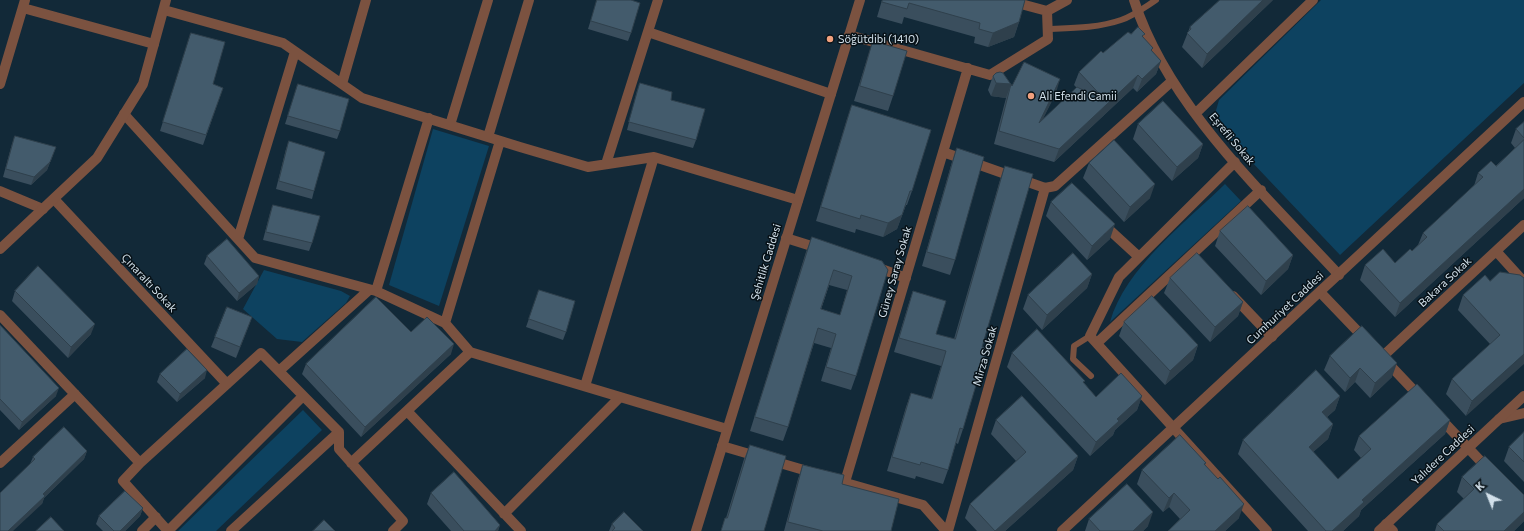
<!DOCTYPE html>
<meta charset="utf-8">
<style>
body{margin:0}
#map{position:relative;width:1524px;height:531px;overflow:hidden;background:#122938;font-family:Commissioner,sans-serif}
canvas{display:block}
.north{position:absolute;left:1468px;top:475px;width:40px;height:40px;-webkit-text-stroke:3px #071117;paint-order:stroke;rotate:317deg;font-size:11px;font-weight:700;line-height:16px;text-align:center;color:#d2e0ea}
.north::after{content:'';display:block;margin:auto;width:14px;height:18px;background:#d2e0ea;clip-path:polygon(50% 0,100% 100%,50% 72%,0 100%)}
</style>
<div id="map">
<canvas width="1524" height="531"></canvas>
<div class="north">K</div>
</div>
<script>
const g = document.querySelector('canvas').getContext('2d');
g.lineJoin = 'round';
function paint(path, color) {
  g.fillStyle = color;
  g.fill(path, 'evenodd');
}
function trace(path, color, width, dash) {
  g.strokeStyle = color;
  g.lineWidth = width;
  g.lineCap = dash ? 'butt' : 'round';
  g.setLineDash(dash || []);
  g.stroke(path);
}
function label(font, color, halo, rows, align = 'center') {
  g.font = font + ' Commissioner,sans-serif';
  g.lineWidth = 3;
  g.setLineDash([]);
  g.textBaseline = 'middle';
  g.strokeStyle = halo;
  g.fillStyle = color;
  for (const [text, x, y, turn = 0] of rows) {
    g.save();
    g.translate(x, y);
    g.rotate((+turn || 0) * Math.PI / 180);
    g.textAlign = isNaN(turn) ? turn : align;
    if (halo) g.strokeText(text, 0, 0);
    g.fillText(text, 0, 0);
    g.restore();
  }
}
paint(new Path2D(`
 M1321,0H1524V83L1340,255L1213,121L1219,100Z
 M433,129L489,146L439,306L389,285Z
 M1225,184L1241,201L1110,322C1125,268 1186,222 1225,184Z
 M264,270L341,291L350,296L346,303L302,342L277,339L243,309Z
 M303,410L322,430L216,531H178Z`), '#0d4260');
trace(new Path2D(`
 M1047,29C1071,28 1098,28 1121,20C1133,16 1145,7 1156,0
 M1090,336L1074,346L1073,359L1091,376`), '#7b5240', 6);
trace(new Path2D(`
 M1006,0L1047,11L1067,0
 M1134,0C1167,105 1265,195 1339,275
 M23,8L154,44
 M164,10L283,43L362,98L520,147L588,167L654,157L798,200
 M648,32L831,94
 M849,35L990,75L1048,39L1047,11
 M0,84L25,0
 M342,84L366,0
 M1196,113L1313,0
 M124,114L255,258L376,291L445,323L470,352L727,429
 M450,125L488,0
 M488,137L529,0
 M943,152L1045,188L1055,186L1172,81
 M1235,162L1119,277L1090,336L1267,531
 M606,164L658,0
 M0,191L43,209
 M54,199L227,384
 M1103,224L1139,257
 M786,238L821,249
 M238,239L295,52
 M1496,251L1524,282
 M876,267L906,278
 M376,291L429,118
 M1320,292L1366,340
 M1233,296L1272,337
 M0,315L140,463L123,481L168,531
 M445,323L500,141
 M1097,343L1261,190
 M1382,357L1524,225
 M1385,360L1421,398
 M279,371L369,290
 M585,386L654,157
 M407,411L521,531
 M1439,417L1488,469
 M1499,419L1524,413
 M722,446L814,473
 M0,463L75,394
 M140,463L261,353L339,432V449L403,521L393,531
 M351,463L470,352
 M839,481L923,505L946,531
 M845,482L968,68
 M504,514L620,397
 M1386,524L1393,531
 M142,531L156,517
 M168,531L303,396
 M231,531L339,432
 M948,531L1045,188`), '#7b5240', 10);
trace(new Path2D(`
 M0,249L97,158L143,84L166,0
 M696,531L860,0
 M1062,531L1524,102
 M1379,531L1524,396`), '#7b5240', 10);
paint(new Path2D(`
 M597,0H631V33L628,41L588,29Z
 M882,0H1025L1019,22L1014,37L988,47L974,43L975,37L904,17L902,24L877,17Z
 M1273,0L1202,68L1182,47L1190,27Z
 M191,33L213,84L223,88L203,145L160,131Z
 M1131,34L1143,38L1152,51L1161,61L1156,74L1137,92L1133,88L1054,162L994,144L1006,98L991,96L988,90L993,76L1012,86L1056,93L1042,120L1077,88L1074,85L1079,72L1103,53Z
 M873,41L893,96L888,111L854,101L868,56Z
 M640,83L671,100L696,140L693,148L627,130L637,91Z
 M298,84L340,131L337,139L285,124Z
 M852,105L912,191L907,205H906L897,229L883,237L856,229L855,233L816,221L847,119Z
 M1524,122V198L1395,317L1360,280L1365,265L1395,263L1412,251L1418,245L1423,233L1474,186L1478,173L1496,166L1515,148L1511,143L1516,129Z
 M1138,124L1203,144L1198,158L1172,181L1133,139Z
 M15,136L53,155L47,170L31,185L3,177L12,144Z
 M289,141L314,191L312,199L276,189L286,149Z
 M957,148L955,260L950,275L922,266L952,162Z
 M1089,163L1150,198L1124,222L1083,178Z
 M1005,166L982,347L963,429L958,444L956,443L948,470L943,484L916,476L915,479L887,471L906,407L911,393L931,399L941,366L894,352L908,306L913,291L936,334L954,339L1000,180Z
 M1051,202L1110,239L1087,260L1046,216Z
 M273,205L312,243L309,251L263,240L270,213Z
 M1220,231L1293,255L1288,269L1261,295L1215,246Z
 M812,237L888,270L856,376L851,390L821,381L831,348L814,343L788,427L783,441L750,431L806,252ZM829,285L847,290L840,315L821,309Z
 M207,256L259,276L257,284L237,301L204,264Z
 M1092,274L1087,288L1042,330L1023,309L1028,295Z
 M1170,278L1243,302L1238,316L1210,342L1164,293Z
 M1524,278L1466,416L1446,394L1452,379L1490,344L1458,310L1463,295L1490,281Z
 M539,290L566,332L563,340L526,327Z
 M15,291L91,334L68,358L12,301Z
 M252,317L236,358L211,347L215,337Z
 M1124,322L1198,345L1193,360L1165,385L1119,336Z
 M0,325L56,396L19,430L0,410Z
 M411,332L451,354L361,437L302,374L306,364Z
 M1012,353L1084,383L1096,397L1142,396L1137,410L1115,430L1113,435L1090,456L1007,367Z
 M1330,356L1392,377L1370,398L1355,382L1345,392L1324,370Z
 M160,374L205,378L177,402L157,382Z
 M1340,396L1335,410L1327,417L1333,424L1328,439L1313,452L1338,479L1361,458L1354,450L1359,436L1450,420L1445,434L1361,510L1359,516L1343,531H1308L1238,454L1243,440Z
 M996,420L1078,456L1073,470L1005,531H977L965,518L970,504L1016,461L991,434Z
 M1524,432V482L1504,461L1509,447Z
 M750,445L764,531H721L725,518H726L744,459Z
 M87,451L84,459L44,498L42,504L30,464L33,457Z
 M1206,463L1205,465L1239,518L1225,531H1168L1180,519L1169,507L1163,512L1137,484L1142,470Z
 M803,465L842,484L891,531H784L798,479Z
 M1462,477L1524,495V521L1514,531H1435L1437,524L1464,499L1457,492Z
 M431,493L500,525L498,531H451L427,504Z
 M143,508L140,516L125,531H103L96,524L99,516Z
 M1089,519L1148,526L1143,531H1085Z
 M612,524L643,531H609Z`), '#3a4e5d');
paint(new Path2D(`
 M1263,0H1273L1202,68L1207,54Z
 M1019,22L1014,37L988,47L993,33Z
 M1161,61L1156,74L1137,92L1142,79Z
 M1138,75L1133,88L1054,162L1059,149Z
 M1060,79L1056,93L1034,137L1039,123Z
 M996,83L1011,84L1006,98L991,96Z
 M1203,144L1198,158L1172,181L1177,167Z
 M56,147L47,170L31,185L34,177Z
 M1155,184L1150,198L1124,222L1130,207Z
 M1524,189V198L1395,317L1400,303Z
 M902,215L897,229L883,237L888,223Z
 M1115,224L1110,239L1087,260L1092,246Z
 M1293,255L1288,269L1261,295L1266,281Z
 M1092,274L1087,288L1042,330L1047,315Z
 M259,276L257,284L237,301L239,293Z
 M1243,302L1238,316L1210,342L1215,327Z
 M252,317L248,328L236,358L240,347Z
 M95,324L91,334L68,358L71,347Z
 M454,344L451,354L361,437L365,427Z
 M1198,345L1193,360L1165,385L1170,371Z
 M1524,354V364L1466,416L1472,401Z
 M1397,363L1392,377L1370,398L1375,383Z
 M1360,368L1355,382L1345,392L1350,378Z
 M207,370L205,378L177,402L180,394Z
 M59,388L56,396L19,430L22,422Z
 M1142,396L1137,410L1115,430L1113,435L1090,456L1096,442L1117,419Z
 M1340,396L1335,410L1317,426L1322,412Z
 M1450,420L1445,434L1361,510L1359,516L1343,531H1332L1362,500Z
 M1333,424L1328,439L1303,461L1309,447Z
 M87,451L84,459L44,498L42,504L13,531H8L43,494Z
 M1078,456L1073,470L1005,531H995Z
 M1174,493L1169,507L1163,512L1169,498Z
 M1244,504L1239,518L1225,531H1215Z
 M143,508L140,516L125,531H120Z
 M1153,512L1148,526L1143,531H1133Z
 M1524,512V521L1514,531H1504Z
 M500,525L498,531H495Z`), '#2f404c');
const building = new Path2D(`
 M597,0H631L640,3L631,33L591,21Z
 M883,0H1025L1019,22L993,33L979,29L980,23L909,3L907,9L882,2Z
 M1220,0H1263L1207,54L1187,33L1191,29L1190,27Z
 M1138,27L1145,34L1142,36L1153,48L1151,50L1161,61L1142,79L1138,75L1059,149L999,131L1011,84L996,83L993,76L996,73L1000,72L1003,73L1012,86L1024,62L1060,79L1039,123L1077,87L1107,102L1079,72L1101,51L1103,53L1128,32L1131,34Z
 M191,33L225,42L213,84L223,88L206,135L163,122Z
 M873,41L907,51L893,96L860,86Z
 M640,83L672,92L671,100L705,109L696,140L629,122Z
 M298,84L349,99L340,131L288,116Z
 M1163,101L1203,144L1177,167L1138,124Z
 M852,105L931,130L912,191H910L902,215L888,223L861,215L860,219L821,207Z
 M1524,122V138L1516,129Z
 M15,136L56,147L50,162L34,177L6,169Z
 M1114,140L1155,184L1130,207L1089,163Z
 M1524,140V189L1400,303L1365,265L1383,249L1395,263L1410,249L1412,251L1427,237L1423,233L1483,177L1478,173L1491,161L1496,166Z
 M289,141L325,152L314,191L279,181Z
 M957,148L984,157L955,260L927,252Z
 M1005,166L1033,174L982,347L987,348L963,429L960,428L948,470L921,462L920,465L892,457L911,393L932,399L946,351L899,338L913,291L946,301L936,334L955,339Z
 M1072,183L1115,224L1092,246L1051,202Z
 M273,205L320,216L312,243L266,232Z
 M1248,206L1293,255L1266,281L1220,231Z
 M812,237L882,261L888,270L856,376L826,367L836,334L818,328L788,427L755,417ZM834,270L852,276L840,315L821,309Z
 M227,239L259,276L239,293L207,256Z
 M1073,253L1092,274L1047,315L1028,295Z
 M1197,253L1243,302L1215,327L1170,278Z
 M38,266L95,324L71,347L15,291Z
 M1500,272L1520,275L1524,278V354L1472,401L1452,379L1500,335L1463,295L1485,275L1490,281Z
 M539,290L575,301L566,332L529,319Z
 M1152,296L1198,345L1170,371L1124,322Z
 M376,297L411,332L427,317L454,344L365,427L306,364Z
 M227,307L252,317L240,347L215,337Z
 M0,325L59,388L22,422L0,399Z
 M1362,326L1397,363L1375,383L1360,368L1350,378L1330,356Z
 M1037,329L1085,381L1083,382L1096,397L1121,373L1142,396L1117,419L1119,421L1096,442L1012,353Z
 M187,349L207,370L180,394L160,374Z
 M1316,370L1340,396L1322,412L1333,424L1309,447L1338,479L1371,449L1359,436L1417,384L1450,420L1362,500L1364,502L1332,531H1326L1243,440Z
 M1022,396L1078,456L995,531L970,504L1026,452L996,420Z
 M64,427L87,451L43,494L45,496L8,531H0V493L35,459L33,457Z
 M1524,432V462L1509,447Z
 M1180,435L1206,463L1204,464L1218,479L1220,477L1244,504L1215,531H1168L1190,510L1174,493L1169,498L1142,470Z
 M750,445L786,456L764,531H721L725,518H727Z
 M1485,456L1524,495V512L1504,531H1444L1437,524L1474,489L1462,477Z
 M803,465L844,475L842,484L899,499L891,531H823L788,522Z
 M454,472L500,525L495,531H464L431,493Z
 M1127,484L1153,512L1133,531H1100L1089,519Z
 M125,491L143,508L120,531H114L99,516Z
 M624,512L643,531H612L615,528L612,524Z
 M51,517L64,531H36Z
 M324,520L335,531H313Z`);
paint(building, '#435b6c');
trace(building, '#2f404c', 1);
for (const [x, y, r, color] of [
 [830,39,4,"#f2a17e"],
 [1031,96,4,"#f2a17e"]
]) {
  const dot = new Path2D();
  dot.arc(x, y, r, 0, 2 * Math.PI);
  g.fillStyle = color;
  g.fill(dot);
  trace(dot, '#071117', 1.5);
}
label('11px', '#d2e0ea', '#071117', [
 ["Söğütdibi (1410)",838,39],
 ["Ali Efendi Camii",1039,96]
], 'left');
label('11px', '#d2e0ea', '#071117', [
 ["Eşrefli Sokak",1232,139,50],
 ["Şehitlik Caddesi",766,262,-73],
 ["Güney Saray Sokak",895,272,-74],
 ["Bakara Sokak",1445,282,-43],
 ["Çınaraltı Sokak",149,283,47],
 ["Cumhuriyet Caddesi",1285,308,-43],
 ["Mirza Sokak",985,356,-74],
 ["Yalıdere Caddesi",1443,455,-43]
]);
</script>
